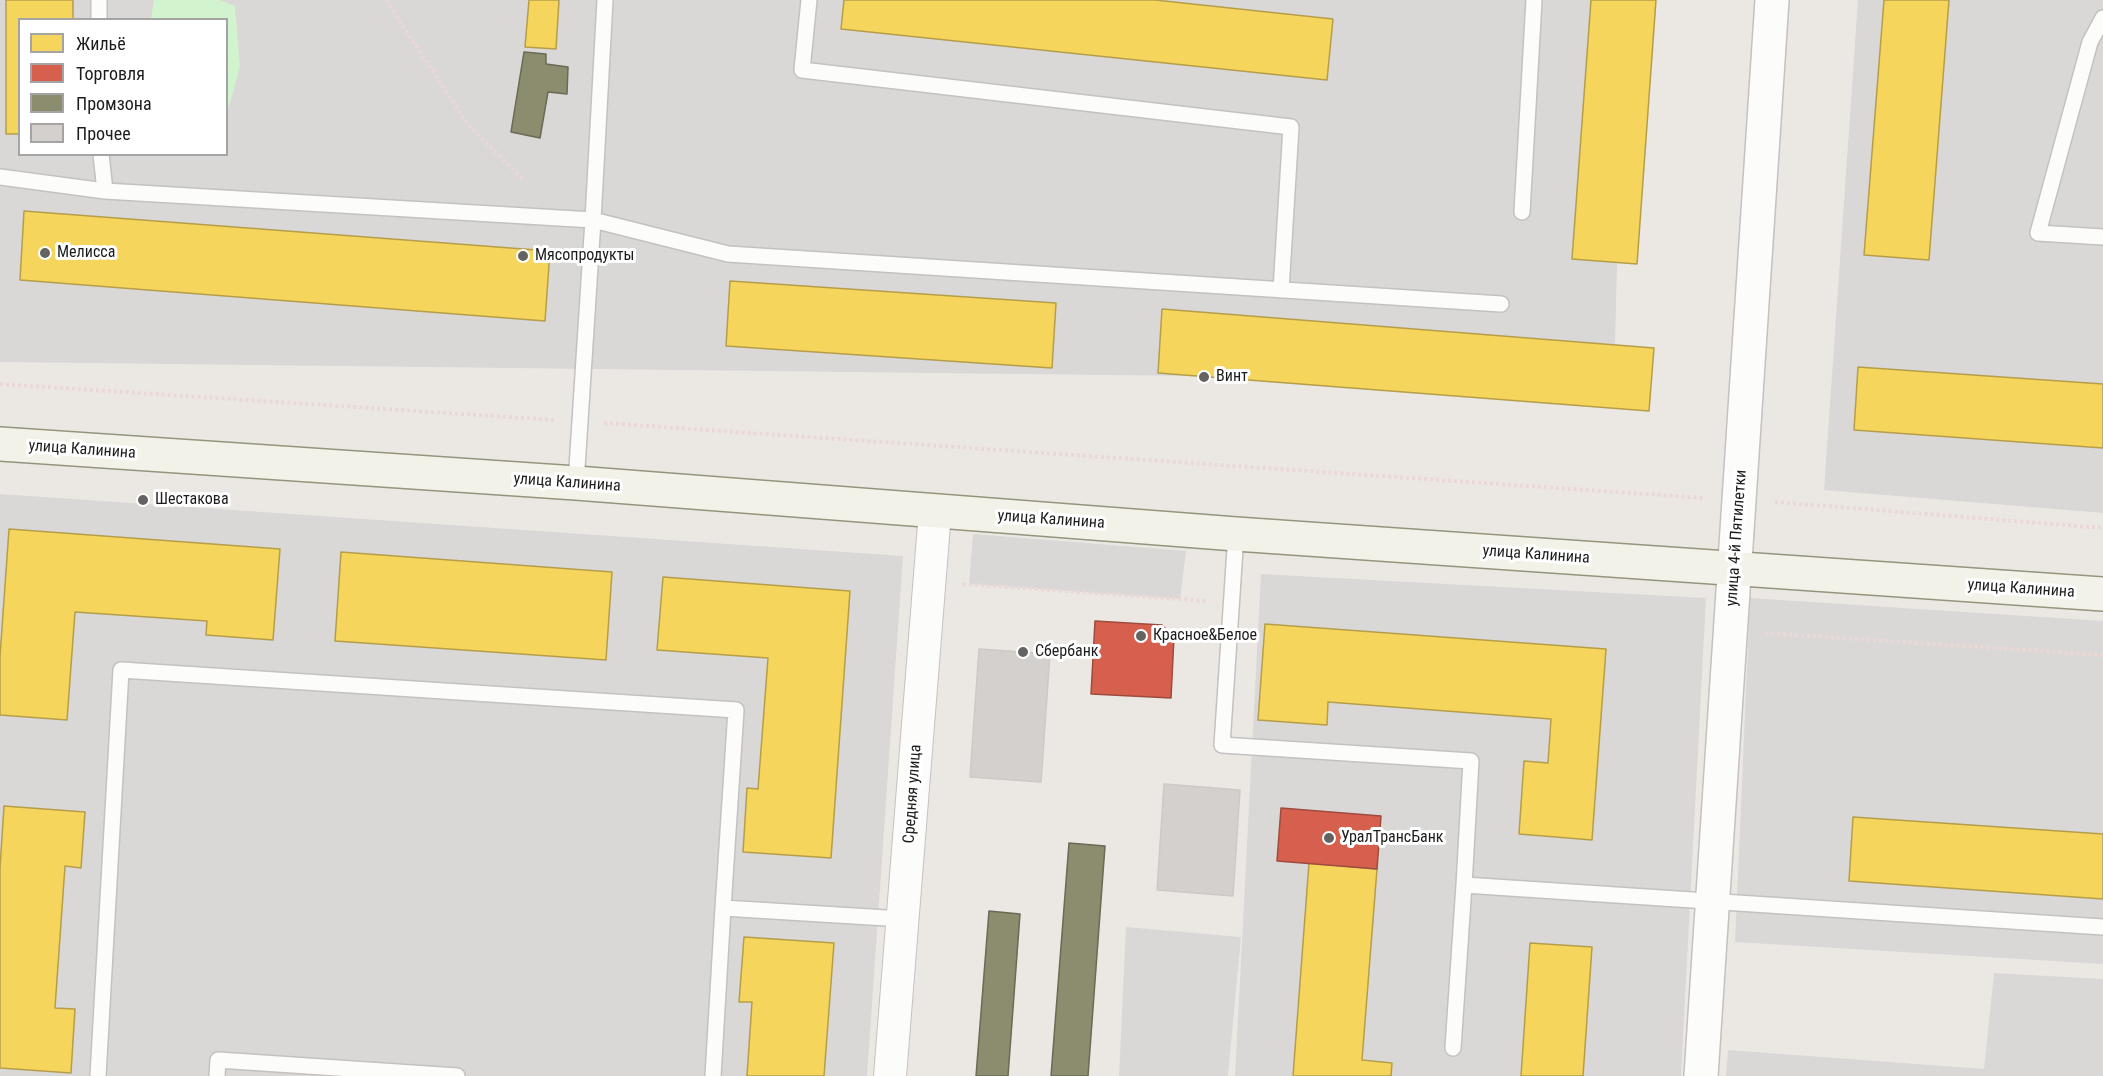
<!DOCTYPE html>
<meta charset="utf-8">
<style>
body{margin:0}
#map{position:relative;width:2103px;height:1076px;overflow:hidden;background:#ebe8e4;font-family:"Roboto Condensed",sans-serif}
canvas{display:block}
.legend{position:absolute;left:18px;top:18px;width:210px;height:138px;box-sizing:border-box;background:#fff;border:2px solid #a4a4a4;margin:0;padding:8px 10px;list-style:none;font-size:18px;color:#1c1c1c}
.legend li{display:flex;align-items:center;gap:12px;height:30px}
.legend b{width:30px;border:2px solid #a4a4a4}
</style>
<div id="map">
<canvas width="2103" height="1076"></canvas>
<ul class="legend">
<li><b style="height:16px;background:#f6d55c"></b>Жильё</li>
<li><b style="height:16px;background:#d6604d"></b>Торговля</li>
<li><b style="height:16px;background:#8c8c6e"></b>Промзона</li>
<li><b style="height:16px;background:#d3d0cd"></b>Прочее</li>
</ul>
</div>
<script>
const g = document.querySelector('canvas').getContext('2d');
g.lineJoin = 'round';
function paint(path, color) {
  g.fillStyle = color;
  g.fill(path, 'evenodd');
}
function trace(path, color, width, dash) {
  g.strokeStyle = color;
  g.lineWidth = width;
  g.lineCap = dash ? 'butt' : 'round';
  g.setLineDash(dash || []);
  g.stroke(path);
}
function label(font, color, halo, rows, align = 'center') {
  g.font = font + ' "Roboto Condensed",sans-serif';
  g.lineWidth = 6;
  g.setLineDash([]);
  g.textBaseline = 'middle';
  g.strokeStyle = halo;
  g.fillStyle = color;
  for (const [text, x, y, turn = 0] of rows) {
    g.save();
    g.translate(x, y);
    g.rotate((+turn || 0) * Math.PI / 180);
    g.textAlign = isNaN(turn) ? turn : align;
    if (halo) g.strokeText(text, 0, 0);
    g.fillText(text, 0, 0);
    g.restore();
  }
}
paint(new Path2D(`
 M0,0H1624L1614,381L0,362ZM20,20H226V154H20Z
 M1858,0H2103V513L1824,490Z
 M0,494L903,556L867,1076H0Z
 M1261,574L1706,598L1681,1076H1235Z
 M1750,598L2103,621V964L1735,942Z
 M1126,927L1241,937L1228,1076H1119Z
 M1994,973L2103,979V1076H1726L1728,1050L1984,1069Z`), '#dad8d6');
paint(new Path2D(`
 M973,534L1186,551L1180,599L969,584Z`), '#d9d8d6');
paint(new Path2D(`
 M154,0H219L235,6L240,67L227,113L226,20L151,19Z`), '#d1f3cd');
const homes = new Path2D(`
 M6,0H73V20H20V134H6Z
 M529,0H559L556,49L525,47Z
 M844,0H1155L1333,19L1327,80L841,29Z
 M1591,0H1656L1637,264L1572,259Z
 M1884,0H1949L1929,260L1864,255Z
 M24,211L550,251L545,321L20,280Z
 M730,281L1056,303L1052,368L726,346Z
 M1162,309L1654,348L1649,411L1158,373Z
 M1858,367L2103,384V448L1854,430Z
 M9,529L280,549L273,640L206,635L207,621L75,612L67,720L0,715V656Z
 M341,552L612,572L606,660L335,641Z
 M663,577L850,591L831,858L743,852L747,788L758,789L768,658L657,650Z
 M1265,624L1606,649L1592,840L1519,834L1524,761L1548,763L1551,719L1328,702L1327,725L1258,720Z
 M4,806L85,812L81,868L65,866L55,1008L75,1009L71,1073L0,1068V868Z
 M1853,817L2103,834V899L1849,881Z
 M1309,863L1377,869L1362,1060L1392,1063L1391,1076H1293Z
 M744,937L834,943L824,1076H747L752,1002H739Z
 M1530,943L1592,947L1583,1076H1521Z`);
paint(homes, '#f6d55c');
trace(homes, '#b59e49', 1.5);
const shops = new Path2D(`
 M1095,621L1162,625L1174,637L1171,698L1091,694Z
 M1281,808L1381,816L1377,869L1277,861Z`);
paint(shops, '#d6604d');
trace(shops, '#9e4c3e', 1.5);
const industry = new Path2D(`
 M524,52L546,54V64L568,67L567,94L548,92L540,138L511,132Z
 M1069,843L1105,846L1088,1076H1051Z
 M989,911L1020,914L1008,1076H976Z`);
paint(industry, '#8c8c6e');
trace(industry, '#6a6a55', 1.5);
const building = new Path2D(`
 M979,649L1050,654L1041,782L970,777Z
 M1164,784L1240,790L1233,896L1157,890Z`);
paint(building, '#d3d0cd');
trace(building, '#cec9c5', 1.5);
const service = new Path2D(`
 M99,0V20
 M809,0L802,70L1291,127L1281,290
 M2103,18L2090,42L2038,233L2103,237
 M101,154L105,191L593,220L728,254L1501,304
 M0,177L105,191
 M1522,212L1534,0
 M576,483L593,220L605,0
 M1236,534L1222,745L1471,761L1464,885L2103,927
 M1453,1048L1464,885
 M98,1076L121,670L736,710L723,908
 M217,1076L218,1060L457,1076
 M713,1076L723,908L903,919`);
const minor = new Path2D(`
 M890,1076L935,512`);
const tertiary = new Path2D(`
 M1701,1076L1772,0`);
const secondary = new Path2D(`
 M0,444L576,483L1236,534L2103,594`);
trace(service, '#c3c2c0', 18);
trace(minor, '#c3c2c0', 34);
trace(tertiary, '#c3c2c0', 36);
trace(secondary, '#95947c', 36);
trace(new Path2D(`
 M387,0L400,22L469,126L522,178
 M0,384L555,420
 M604,423L1704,498
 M1775,502L2103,528
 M963,584L1207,601
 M1765,633L2103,655`), '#ebd8d6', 4, [3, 3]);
trace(service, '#fcfcfb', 15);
trace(minor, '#fcfcfb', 32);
trace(tertiary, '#fcfcfb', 33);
trace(secondary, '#f3f2e9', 33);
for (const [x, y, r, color] of [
 [45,253,6,"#646362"],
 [523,256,6,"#646362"],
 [1204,377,6,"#646362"],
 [143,500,6,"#646362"],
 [1141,636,6,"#646362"],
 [1023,652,6,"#646362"],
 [1329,838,6,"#646362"]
]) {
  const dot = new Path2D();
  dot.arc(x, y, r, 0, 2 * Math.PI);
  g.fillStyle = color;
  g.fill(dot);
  trace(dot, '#fff', 2);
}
label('16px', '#1c1c1c', '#fff', [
 ["Мелисса",57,253],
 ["Мясопродукты",535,256],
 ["Винт",1216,377],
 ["Шестакова",155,500],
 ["Красное&Белое",1153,636],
 ["Сбербанк",1035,652],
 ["УралТрансБанк",1341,838]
], 'left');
label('16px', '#1c1c1c', '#fff', [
 ["улица Калинина",82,450,4],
 ["улица Калинина",567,483,4],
 ["улица Калинина",1051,520,4],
 ["улица 4-й Пятилетки",1737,538,-86],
 ["улица Калинина",1536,555,4],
 ["улица Калинина",2021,589,4],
 ["Средняя улица",913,794,-86]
]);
</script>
